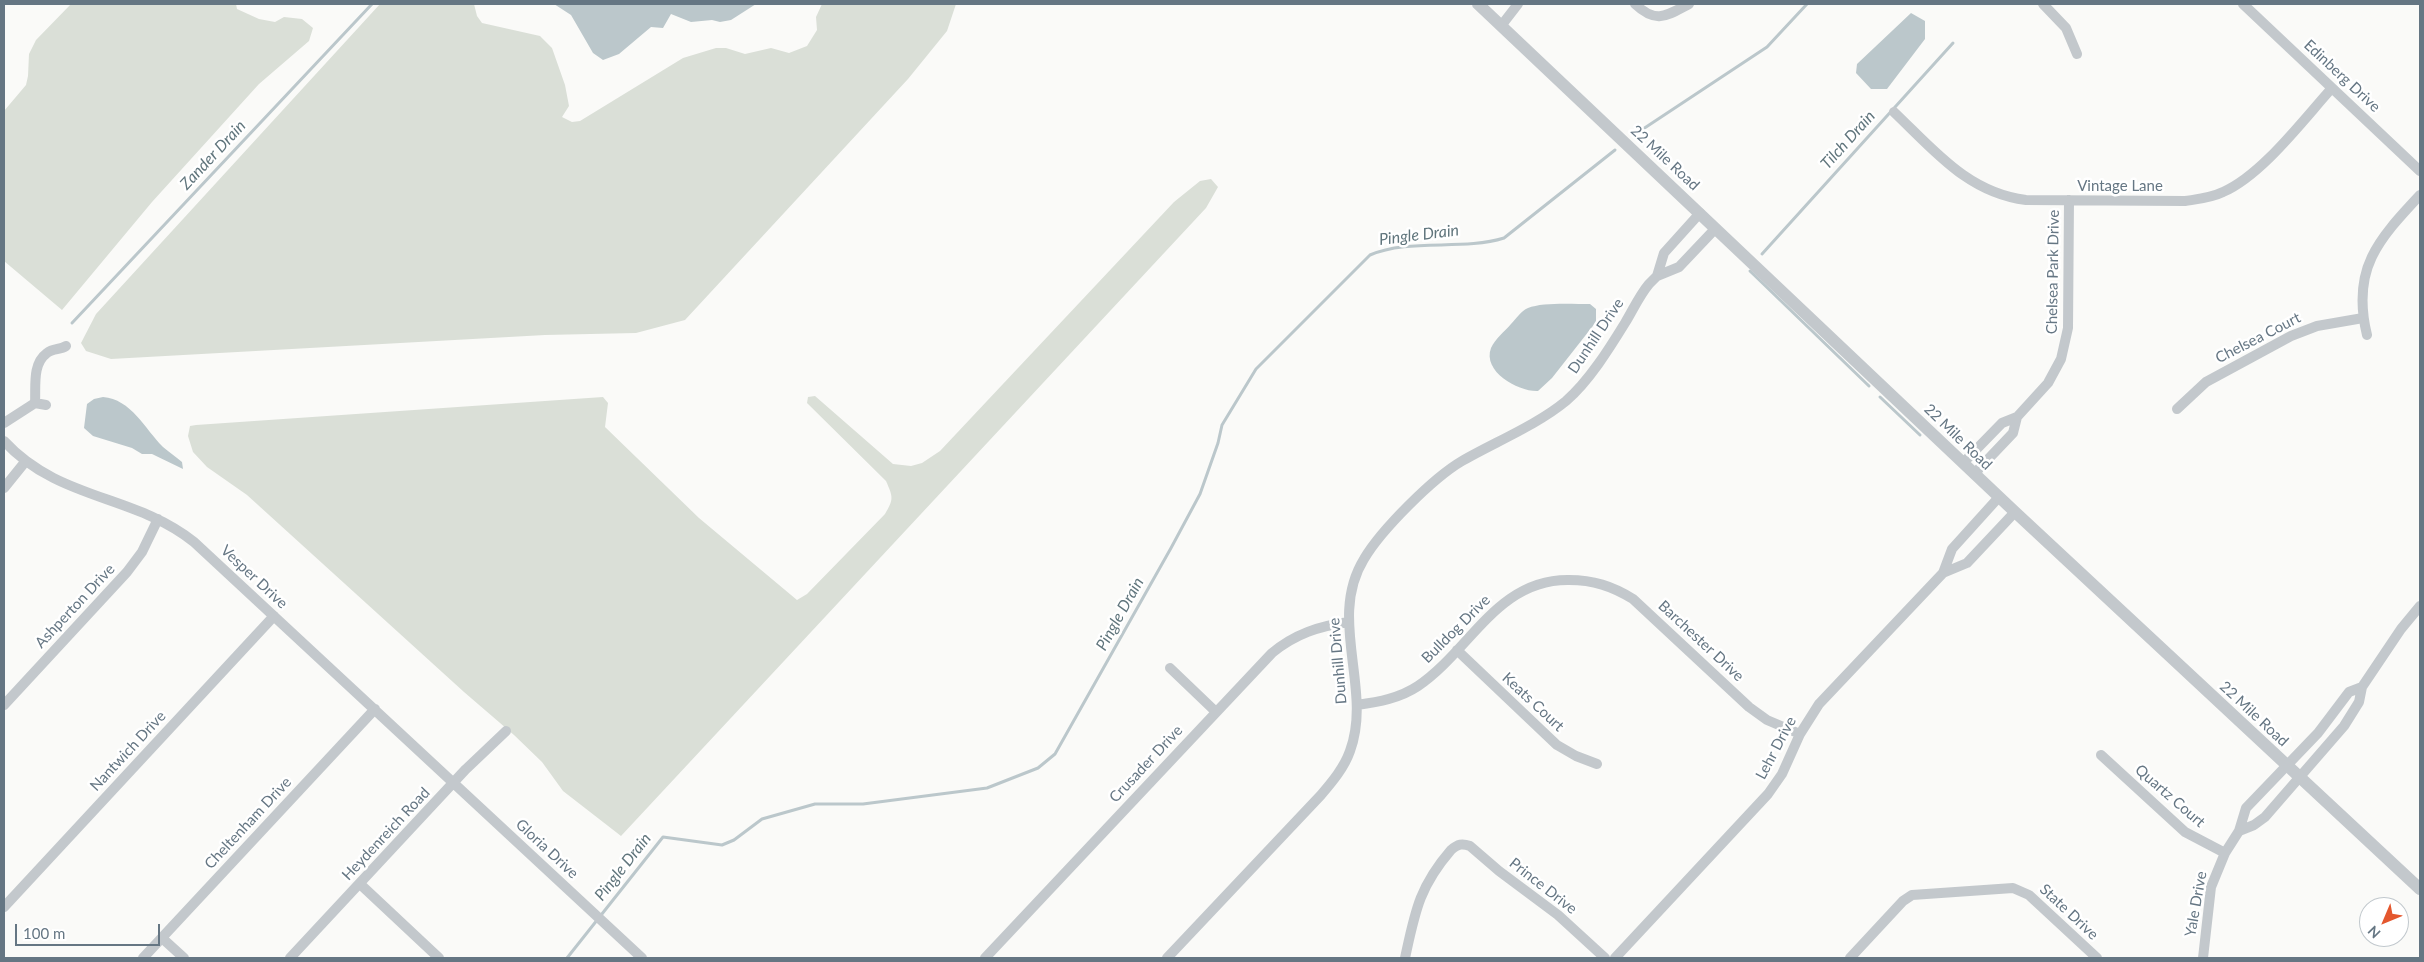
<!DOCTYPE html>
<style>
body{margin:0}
#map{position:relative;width:2424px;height:962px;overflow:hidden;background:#fafaf8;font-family:Lato,sans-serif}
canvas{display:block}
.frame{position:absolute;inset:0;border:5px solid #657683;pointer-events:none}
.north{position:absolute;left:2359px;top:897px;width:50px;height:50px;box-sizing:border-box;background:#fff;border:1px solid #c1c8cd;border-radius:50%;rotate:225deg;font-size:14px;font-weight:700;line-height:20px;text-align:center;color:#657683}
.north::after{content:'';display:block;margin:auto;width:18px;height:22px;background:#e4572e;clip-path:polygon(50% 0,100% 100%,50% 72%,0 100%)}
.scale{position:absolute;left:15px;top:924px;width:145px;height:22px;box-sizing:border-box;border:2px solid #657683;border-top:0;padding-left:6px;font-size:15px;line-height:18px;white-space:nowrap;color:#657683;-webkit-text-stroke:4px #fff;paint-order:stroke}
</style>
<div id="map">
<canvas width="2424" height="962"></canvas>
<div class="frame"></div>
<div class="north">N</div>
<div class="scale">100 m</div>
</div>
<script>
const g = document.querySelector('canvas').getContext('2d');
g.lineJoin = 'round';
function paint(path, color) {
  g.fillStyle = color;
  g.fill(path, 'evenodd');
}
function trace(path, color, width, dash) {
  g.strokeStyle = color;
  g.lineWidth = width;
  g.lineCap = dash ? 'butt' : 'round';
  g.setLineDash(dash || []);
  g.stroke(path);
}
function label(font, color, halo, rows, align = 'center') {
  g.font = font + ' Lato,sans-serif';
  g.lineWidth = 5;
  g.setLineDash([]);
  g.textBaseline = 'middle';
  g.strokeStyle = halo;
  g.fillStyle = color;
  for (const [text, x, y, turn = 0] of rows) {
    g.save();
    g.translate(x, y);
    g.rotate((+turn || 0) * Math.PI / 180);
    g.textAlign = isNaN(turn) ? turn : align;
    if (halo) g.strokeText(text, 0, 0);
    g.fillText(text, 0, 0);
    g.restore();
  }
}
paint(new Path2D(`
 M71,4H236L237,9L259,19L275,22L284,17L302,19L313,28L309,41L259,84L152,202L62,310L4,261V111L26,85L28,76L29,54L36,40Z
 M380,4H474L477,16L482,23L540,36L552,48L565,85L569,106L562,117L572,122L580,121L683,58L716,48H726L745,54L771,48L789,53L807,46L817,30L816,17L822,4H956L947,31L908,79L685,320L636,333L545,335L111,359L86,351L81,343L96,314Z
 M1211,179L1218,187L1206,208L621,836L563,791L542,762L514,735L464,692L247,495L207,467L193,452L188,436L190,426L196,425L603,397L608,403L605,427L699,518L797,600L807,594L885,514C894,499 893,497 886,481L807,403L808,397L815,396L893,464L911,466L922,463L940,451L1174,202L1200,181Z`), '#dadfd7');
paint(new Path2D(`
 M554,4H756L731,20L720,22L712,20L691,22L671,14L663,28L651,27L619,54L603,60L593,53L571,15Z
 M1911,13L1925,21V39L1887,89H1871L1856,73L1857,64Z
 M1590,304L1596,309V322L1552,378L1538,391C1519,392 1482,372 1491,348C1495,339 1505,331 1511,324C1516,319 1521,311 1528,308C1542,302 1573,304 1590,304Z
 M103,397C131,399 145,429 163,447C169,452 176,457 182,462L183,469L152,454H142L132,448L93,436L84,428L87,404L94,399Z`), '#bbc7cb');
trace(new Path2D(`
 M1637,133L1767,47L1807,4
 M1762,254L1953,43
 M1750,271L1869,386
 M72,323L372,4
 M1880,397L1920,435
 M567,958L663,837L722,845L734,840L762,819L815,804H863L987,788L1038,768L1055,754L1171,548L1200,494L1218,443L1222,425L1256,369L1370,255C1409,238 1463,251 1504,238L1615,150`), '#bbc7cb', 3);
trace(new Path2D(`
 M1635,4C1656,24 1666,16 1689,4
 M2043,4L2066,28L2077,54
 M2243,4L2420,171
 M1501,26L1518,4
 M1894,112C1934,150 1968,193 2026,200L2185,201C2198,199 2211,198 2223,192C2262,175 2303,120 2332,88
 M1657,276L1664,253L1700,213
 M2367,335C2351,269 2378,240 2420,195
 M35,403C36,386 32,364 47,353C53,348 60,350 66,346
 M2177,409L2206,382L2291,336L2317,326L2363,318
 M4,423L35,403L46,405
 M4,441C59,501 134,494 194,542L642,958
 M1963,463L2002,423L2017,417
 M1974,474L2013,433L2017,417L2048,383L2061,359L2068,328L2069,200
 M4,488L25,462
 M1943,573L1952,549L1999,497
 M1457,650L1557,745L1576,756L1597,764
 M1170,668L1216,712
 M4,705L127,572L142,552L158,519
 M1357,705C1379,702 1400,698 1418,686C1470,651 1497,579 1569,580C1593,580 1612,586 1633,599L1749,707L1767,720L1800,734
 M2101,755L2185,832L2225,853
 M2239,831L2254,825L2265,817L2344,726L2359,702L2362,687L2401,629L2420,606
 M360,884L439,958
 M4,907L274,616
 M162,938L184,958
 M143,958L375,709
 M290,958L466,769L506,731
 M985,958L1272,653C1295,634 1319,626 1349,622
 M1167,958L1321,795C1332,782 1344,768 1350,751C1373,689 1327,619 1364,559C1381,530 1433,478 1462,461C1495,442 1537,425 1566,401C1589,381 1609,349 1625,323C1633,310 1639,296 1649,284L1657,276L1679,267L1715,229
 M1405,958C1415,912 1419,887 1451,850C1458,844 1462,843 1470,846L1499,871L1558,915L1605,958
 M1615,958L1768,794L1782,774L1800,734L1819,704L1943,573L1967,563L2015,512
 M1850,958L1903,901L1912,895L2013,888L2029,895L2097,958
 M2203,958L2211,887L2225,853L2239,831L2246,808L2318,733L2349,692L2362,687`), '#c3c8cc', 10);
trace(new Path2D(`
 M1478,4L2015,512L2420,889`), '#c3c8cc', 12);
label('15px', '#657683', '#fff', [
 ["Edinberg Drive",2342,76,43],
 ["22 Mile Road",1665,158,43],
 ["Vintage Lane",2120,186],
 ["Chelsea Park Drive",2053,272,-89],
 ["Dunhill Drive",1596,336,-56],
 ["Chelsea Court",2258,338,-27],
 ["22 Mile Road",1958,437,44],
 ["Vesper Drive",254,577,43],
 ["Ashperton Drive",75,606,-47],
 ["Bulldog Drive",1456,629,-45],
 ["Barchester Drive",1701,641,43],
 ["Dunhill Drive",1338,661,-95],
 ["Keats Court",1533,702,43],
 ["22 Mile Road",2254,714,43],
 ["Lehr Drive",1776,748,-62],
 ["Nantwich Drive",128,751,-47],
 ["Crusader Drive",1146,764,-47],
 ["Quartz Court",2170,796,41],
 ["Cheltenham Drive",248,823,-47],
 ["Heydenreich Road",386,834,-47],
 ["Gloria Drive",547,849,43],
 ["Prince Drive",1543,886,38],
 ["Yale Drive",2196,904,-80],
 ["State Drive",2069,912,43]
]);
label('italic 16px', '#60757c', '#fff', [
 ["Tilch Drain",1848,140,-48],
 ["Zander Drain",213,155,-47],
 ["Pingle Drain",1419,235,-7],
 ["Pingle Drain",1120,614,-61],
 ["Pingle Drain",623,867,-52]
]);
</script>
